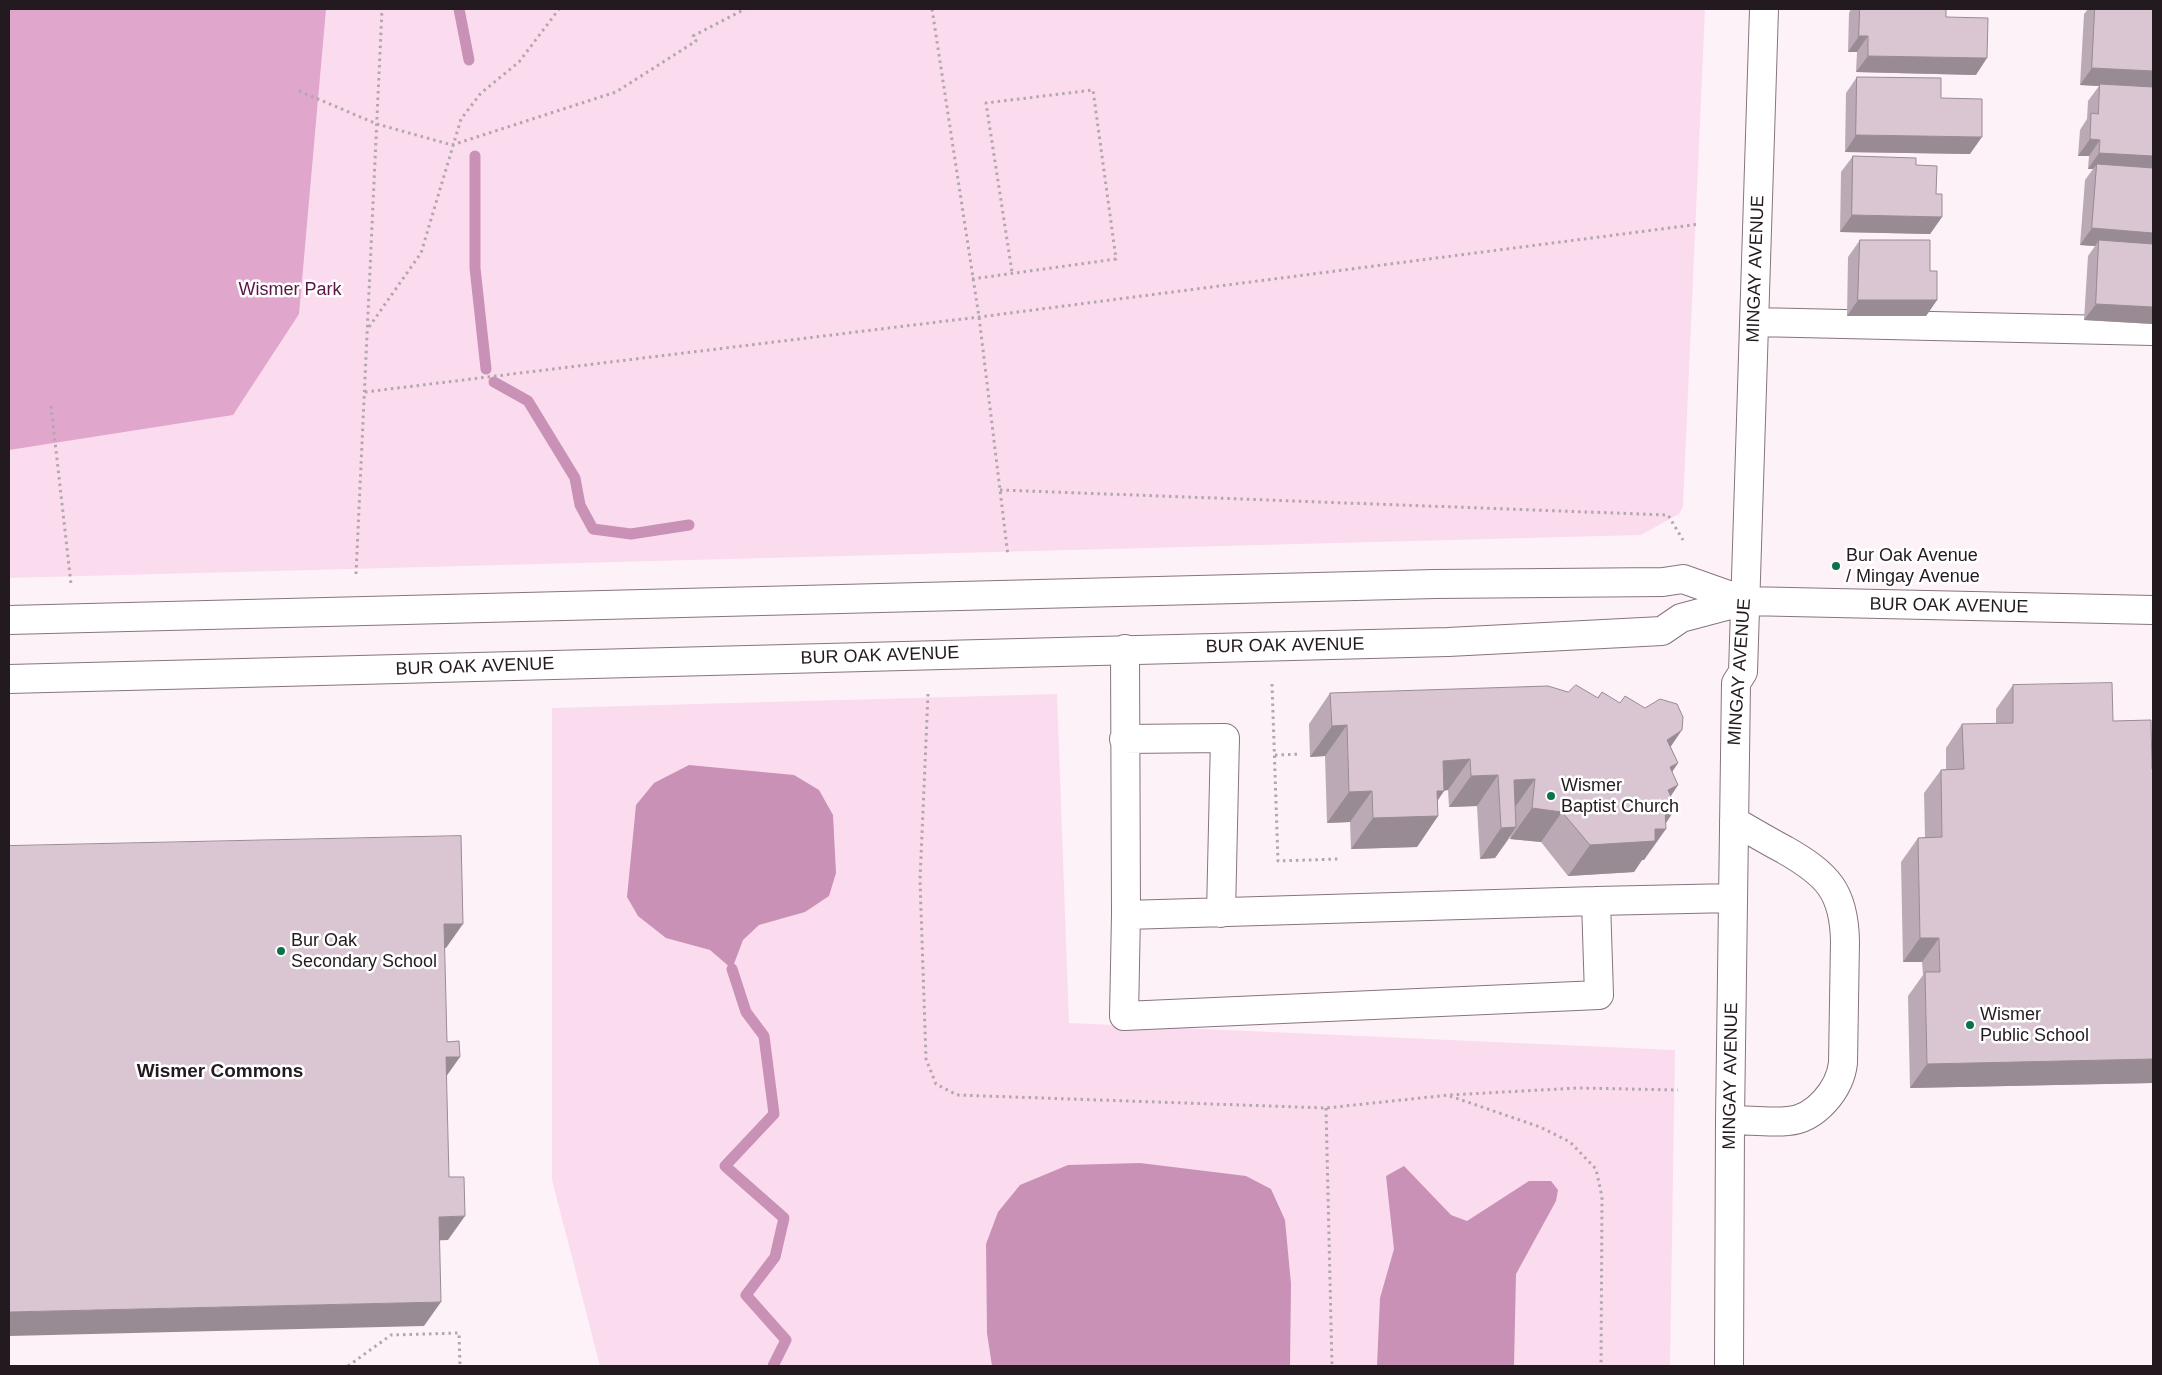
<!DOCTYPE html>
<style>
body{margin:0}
#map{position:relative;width:2162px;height:1375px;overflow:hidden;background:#fef2f9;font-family:Arial,sans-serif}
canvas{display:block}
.frame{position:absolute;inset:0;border:10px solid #221a1f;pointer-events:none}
</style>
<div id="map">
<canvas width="2162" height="1375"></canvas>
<div class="frame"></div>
</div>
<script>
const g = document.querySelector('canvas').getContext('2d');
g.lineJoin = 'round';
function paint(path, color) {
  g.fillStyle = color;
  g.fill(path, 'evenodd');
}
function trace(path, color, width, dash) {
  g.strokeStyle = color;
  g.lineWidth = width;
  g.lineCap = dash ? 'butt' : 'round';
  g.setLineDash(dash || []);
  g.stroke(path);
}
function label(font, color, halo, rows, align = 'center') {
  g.font = font + ' Arial,sans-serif';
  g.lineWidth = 5;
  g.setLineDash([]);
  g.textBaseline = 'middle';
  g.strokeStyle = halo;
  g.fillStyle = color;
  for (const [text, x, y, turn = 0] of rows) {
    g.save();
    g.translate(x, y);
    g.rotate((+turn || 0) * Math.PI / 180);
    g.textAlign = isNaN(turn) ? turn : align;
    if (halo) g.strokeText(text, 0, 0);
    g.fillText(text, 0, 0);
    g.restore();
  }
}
paint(new Path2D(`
 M9,9H1705L1683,506L1679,514L1641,535L9,578Z
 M1057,694L1069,1023L1675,1050L1670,1366H600L552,1180V708Z`), '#fbdcef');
paint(new Path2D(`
 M9,9H326L299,314L233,415L9,450Z`), '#e0a6cb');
paint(new Path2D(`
 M689,765L794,775L819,790L833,815L836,873L829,896L805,912L759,925L743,940L732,969L710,950L666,938L638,916L627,897L636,805L654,783Z
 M1140,1163L1246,1176L1271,1189L1285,1220L1291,1284L1290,1366H992L987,1333L986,1244L998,1212L1020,1185L1068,1165Z
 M1404,1166L1451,1215L1467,1221L1529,1181H1551L1558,1190L1556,1201L1516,1274L1514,1366H1377L1380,1298L1394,1249L1386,1176Z`), '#c991b5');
trace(new Path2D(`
 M459,9L469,60
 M475,156V268L486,369
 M494,382L528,401L575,478L580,505L593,529L631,534L689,525
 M732,969L746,1012L764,1036L774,1114L725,1166L784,1218L775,1257L746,1295L786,1340L773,1366`), '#c991b5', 11);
const minor = new Path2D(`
 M1755,322L2153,331
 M9,620L1435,584L1663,582L1683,579L1745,601
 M1125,649L1126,915L1124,1016L1599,995L1596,901L1733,898
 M9,679L1448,642L1662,631L1681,618L1745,601L2153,610
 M1124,739L1225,738L1221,913
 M1126,915L1596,901
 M1730,1120C1749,1120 1769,1123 1788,1121C1816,1119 1840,1089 1843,1063L1845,941C1844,891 1827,874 1785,850C1768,841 1751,831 1734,821
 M1729,1366L1730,1120L1736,683L1743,672L1764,9`);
trace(minor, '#86747f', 30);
trace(new Path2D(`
 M932,9L979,317L1008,556
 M299,91L377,124L452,145L616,92L696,41L693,36L745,9
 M972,279L1116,259L1093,90L986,103L1012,272
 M369,327L421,253L461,119L481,93L519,62L559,9
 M365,392L979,317L1700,224
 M51,406L71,584
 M1000,490L1668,515L1683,540
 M356,574L382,9
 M1272,684L1278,861L1338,859
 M928,694L920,880L926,1059L936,1084L957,1095L1326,1108L1449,1095L1578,1088L1678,1090
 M1275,755L1301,754
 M1450,1096L1540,1127L1570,1142L1596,1169L1602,1197L1601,1366
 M1326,1108L1332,1366
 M348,1366L391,1335L459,1333L460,1366`), '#b1a7ad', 3, [2.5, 4]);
trace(minor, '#fff', 28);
paint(new Path2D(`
 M1851,9H1946V17L1976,75L1856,72L1857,52H1848L1849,13Z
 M2088,9H2153V324L2084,320L2088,256L2095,246L2080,245L2085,180L2093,169H2088L2089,156H2078L2080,130L2087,119L2088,101L2099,86L2080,85L2084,14Z
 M1857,77L1941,98L1970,154L1845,152L1846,93Z
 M1853,156L1916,165L1936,194L1942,217L1930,234L1840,232L1841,172Z
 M1860,240L1930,271L1937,300L1926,316H1847L1848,257Z
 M2013,685L2113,721L2152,769H2153V1083L1910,1088L1908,996L1923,975L1922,962H1903L1901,862L1918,838L1925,837L1924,793L1941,770L1946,769V748L1962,724H1996V709Z
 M1568,692L1597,698L1602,692L1671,747L1678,763L1672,772L1678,785L1671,796L1666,823L1644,860H1642L1634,872L1568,876L1541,842L1510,839L1511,836L1495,858L1480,859L1477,806L1449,807L1448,790L1444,791L1438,800V816L1417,847L1351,849L1350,822L1327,823L1325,756L1310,757L1309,724L1330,693Z`), '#bbaab5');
paint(new Path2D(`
 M1859,36H1868L1857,52H1848Z
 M1868,56L1987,58L1976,75L1856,72Z
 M2092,68L2153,71V88L2100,84L2099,86L2080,85Z
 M1856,135L1982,137L1970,154L1845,152Z
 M2090,139L2100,140L2089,156H2078Z
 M2099,153L2153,156V173L2097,164L2093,169H2088Z
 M1852,215L1942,217L1930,234L1840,232Z
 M2092,228L2153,233V250L2099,240L2095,246L2080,245Z
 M1858,300H1937L1926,316H1847Z
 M2096,304L2153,307V324L2084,320Z
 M1347,725L1325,756L1310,757L1332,726Z
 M1682,730L1661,761L1667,740Z
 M1470,759L1448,790L1438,791H1444L1427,816H1438L1417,847L1351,849L1373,818L1443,761Z
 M1678,763L1657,794L1670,767Z
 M1498,775L1477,806L1449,807L1471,776Z
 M1535,779L1513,810L1514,780Z
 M1678,785L1657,816L1668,790Z
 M1372,791L1350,822L1327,823L1349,792Z
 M1532,808L1562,812L1541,842L1510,839Z
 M1676,808L1662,829H1666L1644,860H1642L1634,872L1568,876L1590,845L1665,811Z
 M1516,827L1495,858L1480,859L1501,828Z
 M444,924H463L446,948H428Z
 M1920,938H1939L1922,962H1903Z
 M446,1057H460L443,1081Z
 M2153,1059V1083L1910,1088L1927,1064Z
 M465,1216L448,1240L422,1241L439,1217Z
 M441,1302L424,1326L9,1336V1312Z`), '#998b93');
const building = new Path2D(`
 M1860,9H1946V17L1988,18L1987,58L1868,56V36H1859Z
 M2095,9H2153V71L2092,68Z
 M1857,77L1941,78V98L1982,99V137L1856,135Z
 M2100,84L2153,87V156L2099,153L2100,140L2090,139L2091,113L2098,114Z
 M1853,156L1916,158V165L1937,166L1936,194H1942V217L1852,215Z
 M2097,164L2153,168V233L2092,228Z
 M1860,240H1930V271H1937V300H1858Z
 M2099,240L2153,244V307L2096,304Z
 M2112,683L2113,721L2151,720L2152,769H2153V1059L1927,1064L1925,972H1940L1939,938H1920L1918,838L1942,837L1941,770L1964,769L1962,724L2013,723V685Z
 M1576,685L1598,698L1602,692L1620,703L1625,696L1645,708L1660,699L1677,704L1683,717L1682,730L1667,740L1678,763L1670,767L1678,785L1668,790L1676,808L1665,811L1666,829H1655V841L1590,845L1562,812L1532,808L1535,779L1514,780L1516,827L1501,828L1498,775L1471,776L1470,759L1443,761L1444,791H1437L1438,816L1373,818L1372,791L1349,792L1347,725L1332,726L1330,693L1548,686L1568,692Z
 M461,836L463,924H444L447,1042L459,1041L460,1057H446L449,1177H464L465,1216L439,1217L441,1302L9,1312V846Z`);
paint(building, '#dac6d2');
trace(building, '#998b93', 1);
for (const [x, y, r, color] of [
 [1836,566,5,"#09734b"],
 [1551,796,5,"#09734b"],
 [281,951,5,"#09734b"],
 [1970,1025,5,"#09734b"]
]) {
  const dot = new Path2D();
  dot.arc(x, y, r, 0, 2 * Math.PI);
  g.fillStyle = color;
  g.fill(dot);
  trace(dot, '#fff', 2);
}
label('18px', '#221a1f', '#fff', [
 ["MINGAY AVENUE",1756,269,-88],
 ["BUR OAK AVENUE",1949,606,1],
 ["BUR OAK AVENUE",1285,646,-1],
 ["BUR OAK AVENUE",880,656,-2],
 ["BUR OAK AVENUE",475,667,-2],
 ["MINGAY AVENUE",1740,672,-86],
 ["MINGAY AVENUE",1731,1076,-89]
]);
label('18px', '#581546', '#fff', [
 ["Wismer Park",290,290]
]);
label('18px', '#221a1f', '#fff', [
 ["Bur Oak Avenue",1846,556],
 ["/ Mingay Avenue",1846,577],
 ["Wismer",1561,786],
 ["Baptist Church",1561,807],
 ["Bur Oak",291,941],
 ["Secondary School",291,962],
 ["Wismer",1980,1015],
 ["Public School",1980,1036]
], 'left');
label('bold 19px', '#221a1f', '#fff', [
 ["Wismer Commons",220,1072]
]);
</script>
